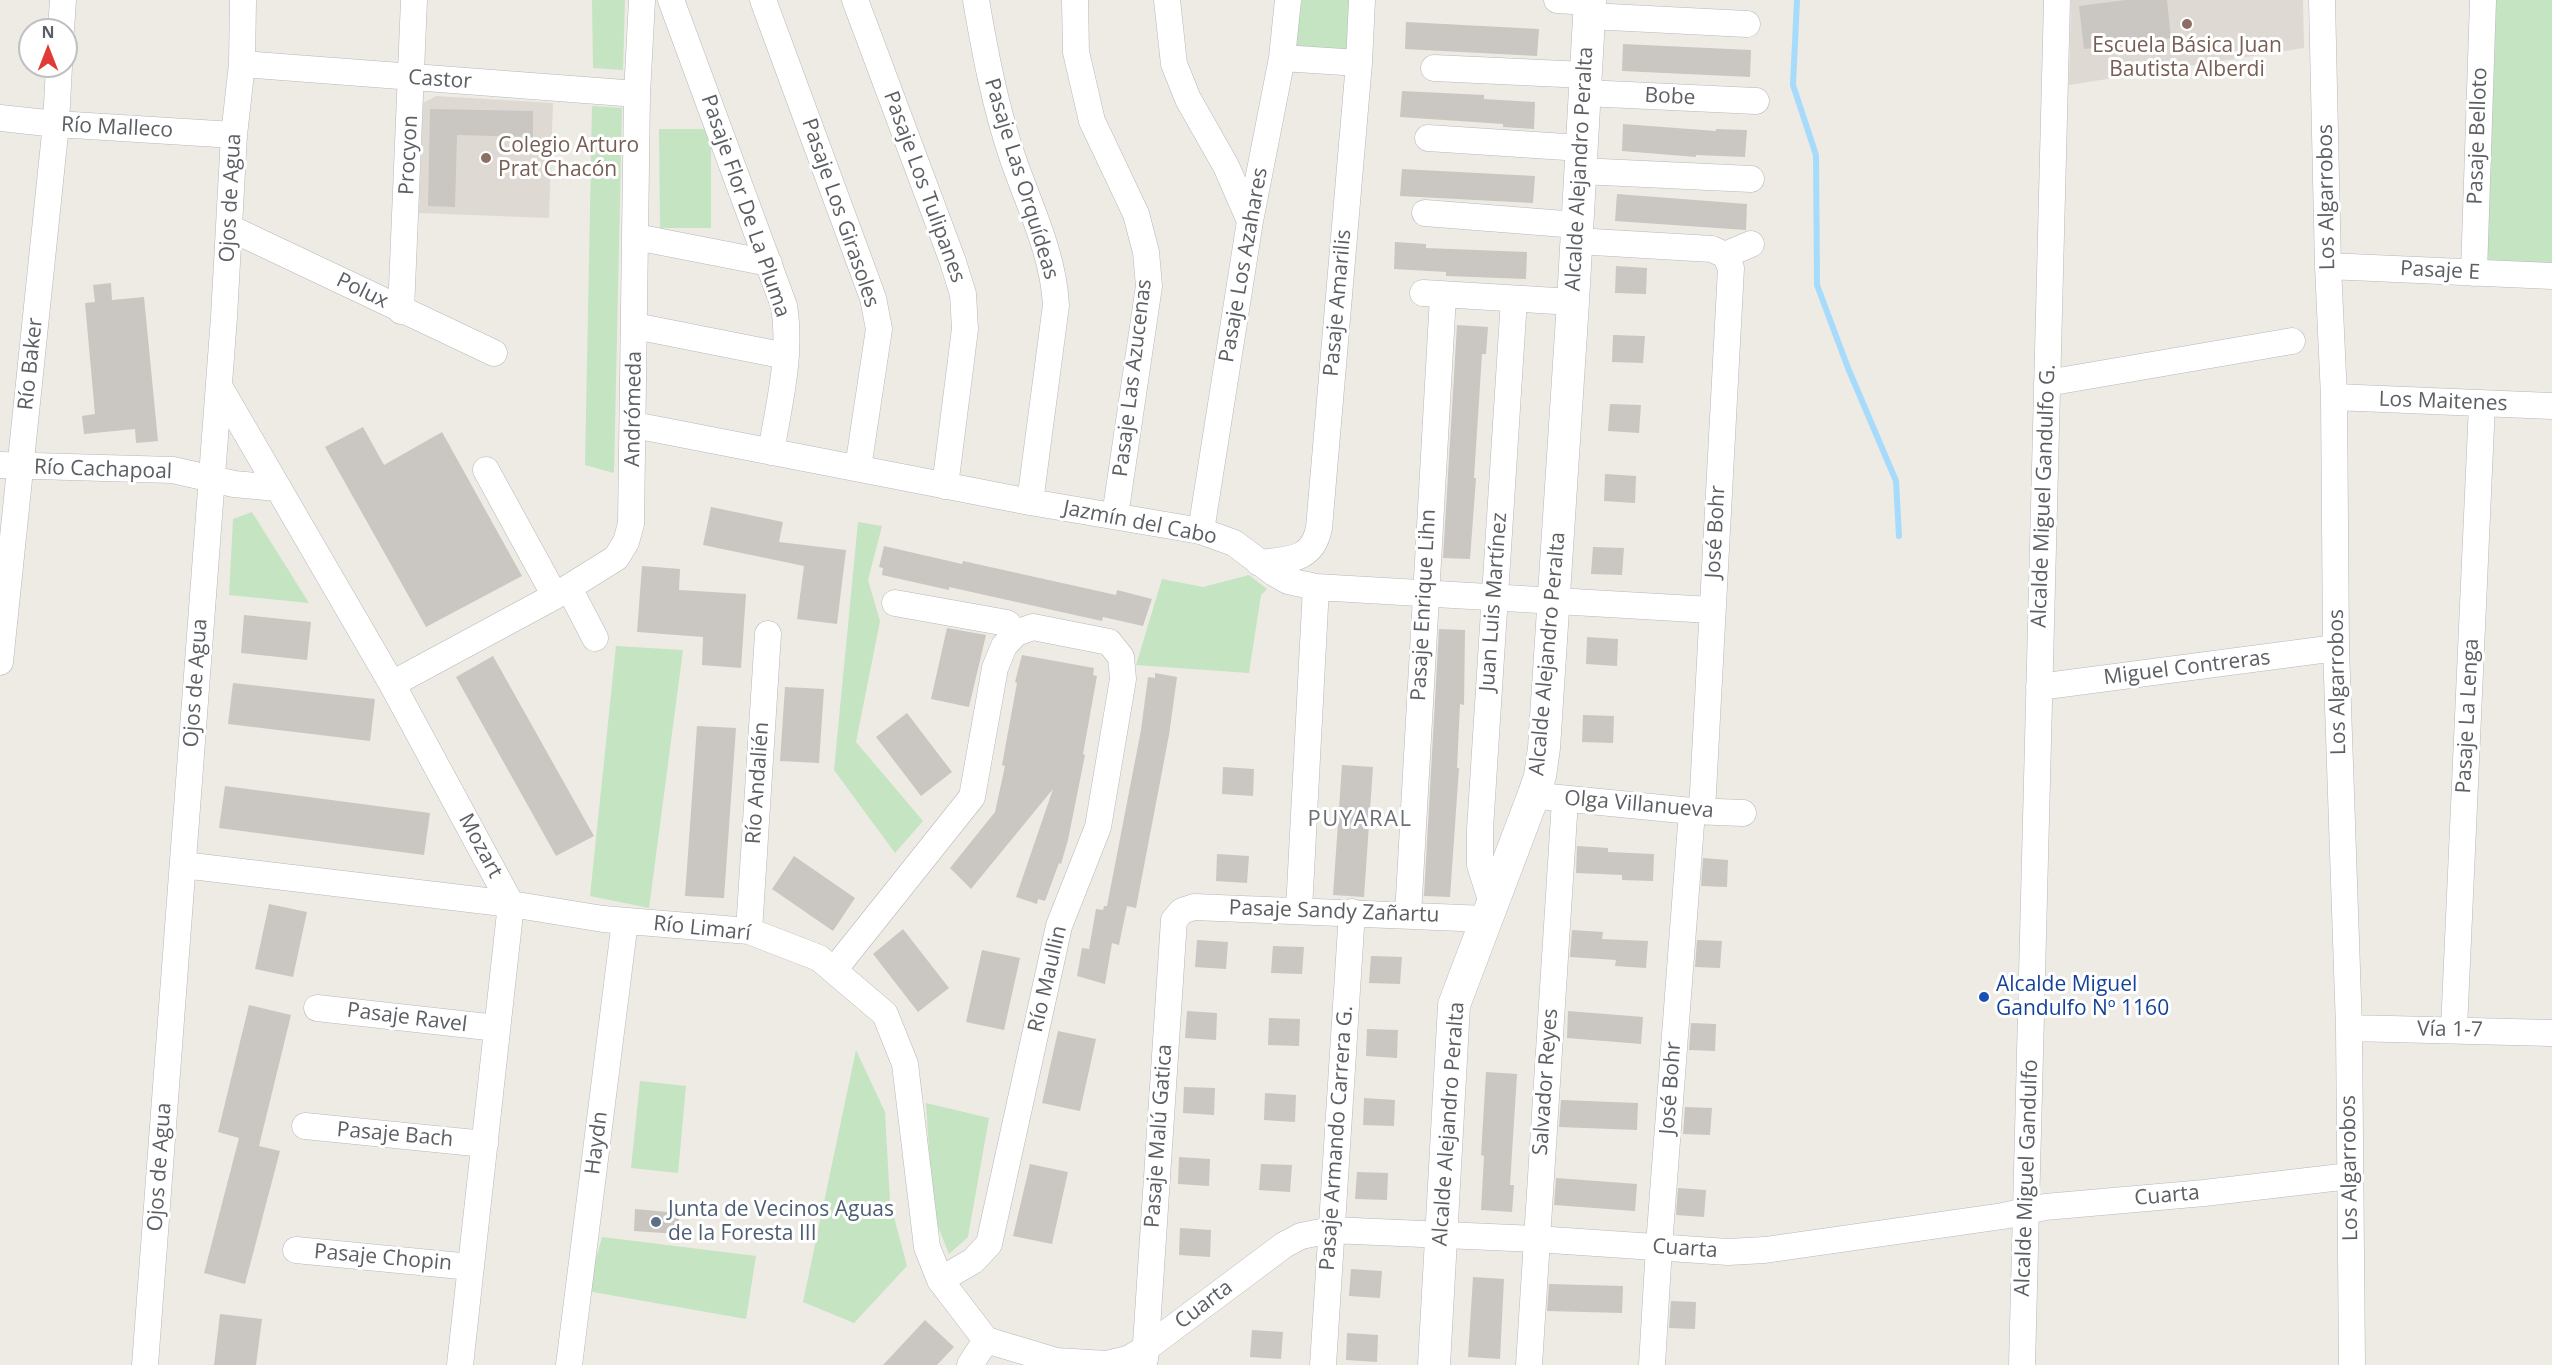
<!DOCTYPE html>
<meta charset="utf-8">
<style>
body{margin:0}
#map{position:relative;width:2552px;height:1365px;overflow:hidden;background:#eeebe4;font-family:"Open Sans",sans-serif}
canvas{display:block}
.north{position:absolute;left:18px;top:18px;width:60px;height:60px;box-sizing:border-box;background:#fff;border:2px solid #bebfc1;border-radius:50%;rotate:0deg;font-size:16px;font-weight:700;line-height:24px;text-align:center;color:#5c6064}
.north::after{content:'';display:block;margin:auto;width:21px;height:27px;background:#e13b37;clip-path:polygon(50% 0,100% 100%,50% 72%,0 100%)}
</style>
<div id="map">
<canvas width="2552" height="1365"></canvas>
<div class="north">N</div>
</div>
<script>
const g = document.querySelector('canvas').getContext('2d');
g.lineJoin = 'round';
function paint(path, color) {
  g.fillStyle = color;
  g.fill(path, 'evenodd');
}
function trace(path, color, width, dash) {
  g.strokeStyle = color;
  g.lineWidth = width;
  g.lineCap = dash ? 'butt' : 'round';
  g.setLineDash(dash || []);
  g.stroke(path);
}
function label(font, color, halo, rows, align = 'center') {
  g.font = font + ' "Open Sans",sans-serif';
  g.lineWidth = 6;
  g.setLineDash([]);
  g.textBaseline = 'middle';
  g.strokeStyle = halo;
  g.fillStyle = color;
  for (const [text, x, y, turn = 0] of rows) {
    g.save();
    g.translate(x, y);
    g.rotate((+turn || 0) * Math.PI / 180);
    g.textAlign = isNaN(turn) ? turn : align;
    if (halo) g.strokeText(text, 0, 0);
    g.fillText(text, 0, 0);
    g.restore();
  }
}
paint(new Path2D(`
 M2071,0H2303L2304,48L2069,85Z
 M436,96L553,103L549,218L419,213L423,103Z`), '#dedad3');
paint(new Path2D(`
 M592,0H625L623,70L593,68Z
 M1302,0H1353L1351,53L1294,51Z
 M2495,0H2552V266L2485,264Z
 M592,106L622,108L614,473L585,465Z
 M659,129H711V228H660Z
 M252,512L309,603L229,595L233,519Z
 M858,522L882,526L868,580L880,621L856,742L923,821L895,853L834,770Z
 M1249,575L1267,589L1261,595L1249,673L1136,665L1162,579L1203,587Z
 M616,646L683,650L649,908L590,896Z
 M856,1050L885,1112L890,1202L907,1266L854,1323L803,1302Z
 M640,1081L686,1086L678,1173L631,1168Z
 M926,1103L989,1118L968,1237L949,1254L933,1214Z
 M602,1237L756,1256L746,1319L587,1291Z`), '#c4e4c2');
trace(new Path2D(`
 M1797,0L1793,85L1816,155L1817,285L1848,368L1896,481L1899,536`), '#a7dbfb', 6);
paint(new Path2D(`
 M2126,0H2167L2171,38L2084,49L2079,6Z
 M1406,22L1539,29L1537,56L1405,49Z
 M1623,44L1751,50L1750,77L1622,71Z
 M1402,91L1484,95V99L1535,102L1534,129L1503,127V124L1400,117Z
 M430,109L533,111V137L457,135L455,207L428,206Z
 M1623,124L1716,131V129L1747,130L1745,157L1696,155V157L1622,151Z
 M1402,169L1535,176L1533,203L1400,196Z
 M1617,194L1747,204L1746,230L1615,221Z
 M1395,242L1426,244V248L1527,252L1526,279L1446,276V272L1394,269Z
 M1616,266L1647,268L1646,294L1615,293Z
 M111,283L112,300L144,297L158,441L136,443L135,429L84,434L82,416L95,414L85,303L95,302L93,285Z
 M1457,325L1488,327L1486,354H1482L1479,401L1474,478H1476L1470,559L1443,558Z
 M1613,335L1645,336L1643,363L1612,362Z
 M1610,404L1641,405L1639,433L1608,431Z
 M363,427L384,465L442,432L522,576L426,627L325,447Z
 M1605,474L1636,476L1635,503L1604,501Z
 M711,507L783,522L779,542L846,550L837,624L797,619L804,566L703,545Z
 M884,546L962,564L963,561L1116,595L1117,590L1152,599L1143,626L1103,617L1102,621L949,587V590L882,575L883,568L879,567Z
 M1593,547L1624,548L1622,575L1591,574Z
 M642,566L680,569L679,590L746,594L741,668L702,665L703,637L637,632Z
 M244,615L311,622L307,660L241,653Z
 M947,628L986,635L969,707L931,699Z
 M1439,629L1465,630L1464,705L1460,704L1457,768H1459L1450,897L1424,896Z
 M1587,637L1618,639L1617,666L1586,664Z
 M1022,655L1094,668L1093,675L1097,676L1083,754L1085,755L1068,840L1061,864L1059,863L1045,901L1038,899L1037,904L1016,897L1053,789L971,889L950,868L995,812L1005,766L1002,765L1017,683L1015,682Z
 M493,656L594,836L556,856L456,677Z
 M1155,673L1177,677L1169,735L1136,908L1127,906L1119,945L1112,943L1105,984L1077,976L1082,948L1089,949L1096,909L1103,910L1104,906H1107L1141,730L1148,677L1155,678Z
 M233,683L375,699L370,741L228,724Z
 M785,687L824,689L819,763L780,761Z
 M907,713L952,772L921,796L876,737Z
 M1583,715L1614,716L1613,743L1582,742Z
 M697,726L736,728L724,898L685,896Z
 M1342,765L1373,767L1364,897L1333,895Z
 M1223,767L1254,769L1253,796L1222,794Z
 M225,786L430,813L424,855L219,828Z
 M1577,846L1608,848V852L1654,854L1653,881L1622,880V875L1576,873Z
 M1217,854L1249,856L1247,883L1216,881Z
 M794,856L855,898L833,931L772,889Z
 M1703,858L1728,860L1727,887L1701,886Z
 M269,904L307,912L293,977L255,969Z
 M903,929L949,988L918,1012L873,954Z
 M1572,930L1603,932L1602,939L1648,941L1646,968L1615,966L1616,960L1570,957Z
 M1197,940L1228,942L1226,969L1195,967Z
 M1697,940L1722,941L1720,968L1695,967Z
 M1273,946L1304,947L1302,974L1271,973Z
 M982,950L1020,958L1004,1030L966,1022Z
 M1371,956L1402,957L1400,984L1369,983Z
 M249,1005L291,1015L259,1146L280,1151L245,1284L204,1273L239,1138L218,1132Z
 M1187,1011L1217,1013L1216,1040L1185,1038Z
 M1568,1011L1643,1017L1641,1044L1567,1038Z
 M1269,1018L1300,1019L1299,1046L1268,1045Z
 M1691,1023L1716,1024L1715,1051L1689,1050Z
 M1367,1029L1398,1030L1397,1058L1366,1056Z
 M1058,1031L1096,1039L1080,1111L1042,1103Z
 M1486,1072L1517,1074L1510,1185H1514L1512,1212L1481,1210L1484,1156L1481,1155Z
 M1184,1087L1215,1088L1214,1115L1183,1113Z
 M1265,1093L1296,1095L1295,1122L1264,1120Z
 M1364,1098L1395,1100L1394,1126L1363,1125Z
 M1561,1100L1638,1103L1637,1130L1559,1127Z
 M1685,1107L1712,1108L1710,1135L1683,1134Z
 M1179,1157L1210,1159L1209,1186L1178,1184Z
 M1030,1164L1068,1172L1052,1244L1013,1236Z
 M1261,1164L1292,1165L1290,1192L1259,1190Z
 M1357,1172L1388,1173L1387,1200L1355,1199Z
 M1556,1178L1637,1184L1635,1211L1554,1205Z
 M1678,1188L1706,1190L1704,1217L1676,1215Z
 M635,1209L679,1213L678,1234L634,1231Z
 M1180,1228L1211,1230L1210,1257L1179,1255Z
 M1351,1269L1382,1271L1380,1298L1349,1296Z
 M1473,1277L1504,1279L1500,1359L1468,1357Z
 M1549,1284L1623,1286L1622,1313L1547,1311Z
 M1671,1301L1696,1302L1695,1329L1669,1328Z
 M220,1314L262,1319L256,1365H214Z
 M925,1320L954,1347L937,1365H883Z
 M1252,1330L1283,1332L1281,1359L1250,1357Z
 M1347,1333L1378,1335L1377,1362L1346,1360Z`), '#cac6c2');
const minor = new Path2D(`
 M671,0L784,306C792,354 779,404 771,452
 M763,0L873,298L879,329L858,468
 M855,0L952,259L963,294L965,329L945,486
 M976,0C985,53 995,105 1012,156C1029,206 1053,252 1056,305L1030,502
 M1075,0L1076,52L1092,121L1136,214L1146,252L1149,286L1115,516
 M1167,0L1174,64L1188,99L1226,166L1250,221
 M1557,0L1590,2
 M2322,0L2328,266L2334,397L2336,648L2349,1028L2352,1365
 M1589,16L1747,24
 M61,30L63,0
 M1282,58L1359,63
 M242,64L637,94
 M1434,68L1585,75
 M1585,93L1756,101
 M0,118L56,124L234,135
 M1428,138L1581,148
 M1580,171L1751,179
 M1425,213L1577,225
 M230,228L494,353
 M636,237L769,263
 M1576,241L1712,249L1725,255L1751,244
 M2328,266L2552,276
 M2474,273L2483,0
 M1423,293L1573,302
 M401,311L414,0
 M635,326L786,356
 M2047,383L2292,341
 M219,386L392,684L511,904L460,1365
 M2334,397L2552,406
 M634,425L1030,502L1201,531L1234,543L1274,573L1288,581L1316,587L1711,610
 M0,465L173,470L234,484L277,488
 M486,470L555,596
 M1201,531L1250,221L1282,58L1288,0
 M1259,563C1288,559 1312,562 1319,528L1359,63L1362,0
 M569,588L595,638
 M895,603L1007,623L1016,633
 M0,662L56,124L59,66
 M392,684L555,596L616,558L626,542L631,524L637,94L642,0
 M2039,687L2336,648
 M1549,797L1692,811L1743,813
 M1702,811L1731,268L1725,255
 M183,865L511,904L603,919L749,931L819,958L885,1014L905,1064L927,1247L940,1280L986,1340L1056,1361L1107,1364L1128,1359L1145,1349L1284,1245L1301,1236L1331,1230L1536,1239L1728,1252L1765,1250L2003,1216L2045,1207L2204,1193L2350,1176
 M1492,903L1480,865V829L1514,299
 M1299,910L1316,587
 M1408,915L1443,296
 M749,931L768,634
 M834,970L972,797L995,668L1004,646L1016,633L1033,627L1109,642L1121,657L1123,679L1098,827L1059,926L989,1244L973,1261L940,1280
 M317,1008L497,1028
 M2349,1028L2552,1033
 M2454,1029L2482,404
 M305,1126L485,1144
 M296,1250L471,1267
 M1145,1359L1174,920L1182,911L1194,907L1486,919
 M145,1365L224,317L234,135L242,64L243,0
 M569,1365L625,921
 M970,1365L986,1340
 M1323,1365L1352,912
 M1529,1365L1565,800
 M1652,1365L1659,1246L1692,811
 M2022,1365L2057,0`);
const tertiary = new Path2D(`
 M1434,1365L1454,1005L1534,794L1540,776L1544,748L1573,302L1590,0`);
trace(minor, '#b5b7bb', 27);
trace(tertiary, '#b5b7bb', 33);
trace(minor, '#fff', 26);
trace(tertiary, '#fff', 32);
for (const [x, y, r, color] of [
 [2187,24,6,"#8d6e63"],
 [486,158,6,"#8d6e63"],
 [1984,997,6,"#1a4fb4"],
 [656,1222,6,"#5c6f8a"]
]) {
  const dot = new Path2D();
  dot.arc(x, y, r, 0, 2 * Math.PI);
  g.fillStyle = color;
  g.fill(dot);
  trace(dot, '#fff', 2);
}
label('21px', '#785e54', '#fff', [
 ["Escuela Básica Juan",2187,46],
 ["Bautista Alberdi",2187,70],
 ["Colegio Arturo",498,146,"left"],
 ["Prat Chacón",498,170,"left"]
]);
label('21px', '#5c6064', '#fff', [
 ["Castor",440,80,4],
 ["Bobe",1670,97,3],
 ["Río Malleco",117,128,3],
 ["Pasaje Belloto",2478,136,-88],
 ["Procyon",409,155,-87],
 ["Alcalde Alejandro Peralta",1580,169,-87],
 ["Pasaje Las Orquídeas",1021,179,73],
 ["Pasaje Los Tulipanes",924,187,70],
 ["Los Algarrobos",2327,197,-91],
 ["Ojos de Agua",231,198,-87],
 ["Pasaje Flor De La Pluma",745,206,71],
 ["Pasaje Los Girasoles",840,213,71],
 ["Pasaje Los Azahares",1244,265,-80],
 ["Pasaje E",2440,271,3],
 ["Polux",362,291,26],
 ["Pasaje Amarilis",1338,303,-85],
 ["Río Baker",31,364,-84],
 ["Pasaje Las Azucenas",1133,378,-83],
 ["Los Maitenes",2443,402,2],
 ["Andrómeda",634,409,-89],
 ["Río Cachapoal",103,470,2],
 ["Alcalde Miguel Gandulfo G.",2044,496,-88],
 ["Jazmín del Cabo",1140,523,11],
 ["José Bohr",1716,532,-87],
 ["Juan Luis Martínez",1494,602,-86],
 ["Pasaje Enrique Lihn",1424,605,-87],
 ["Alcalde Alejandro Peralta",1548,654,-85],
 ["Miguel Contreras",2187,668,-7],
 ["Los Algarrobos",2338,682,-91],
 ["Ojos de Agua",196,683,-86],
 ["Pasaje La Lenga",2468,716,-87],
 ["Río Andalién",758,783,-86],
 ["Olga Villanueva",1639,805,5],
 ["Mozart",480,846,62],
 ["Pasaje Sandy Zañartu",1334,912,2],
 ["Río Limarí",702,929,6],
 ["Río Maullin",1048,979,-77],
 ["Pasaje Ravel",407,1018,7],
 ["Vía 1-7",2450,1030,1],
 ["Salvador Reyes",1546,1082,-86],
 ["José Bohr",1671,1088,-86],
 ["Alcalde Alejandro Peralta",1449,1124,-86],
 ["Pasaje Bach",395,1135,5],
 ["Pasaje Malú Gatica",1159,1136,-86],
 ["Pasaje Armando Carrera G.",1337,1138,-86],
 ["Haydn",597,1143,-83],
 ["Ojos de Agua",160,1167,-86],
 ["Los Algarrobos",2350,1168,-91],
 ["Alcalde Miguel Gandulfo",2027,1178,-88],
 ["Cuarta",2167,1196,-5],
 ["Cuarta",1685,1249,4],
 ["Pasaje Chopin",383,1258,5],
 ["Cuarta",1204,1305,-37]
]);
label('21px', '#164399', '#fff', [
 ["Alcalde Miguel",1996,985],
 ["Gandulfo Nº 1160",1996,1009]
], 'left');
label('21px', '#4e5e75', '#fff', [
 ["Junta de Vecinos Aguas",668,1210],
 ["de la Foresta III",668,1234]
], 'left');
g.letterSpacing = '1.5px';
label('22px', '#6d7276', '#fff', [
 ["PUYARAL",1360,820]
]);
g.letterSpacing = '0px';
</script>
